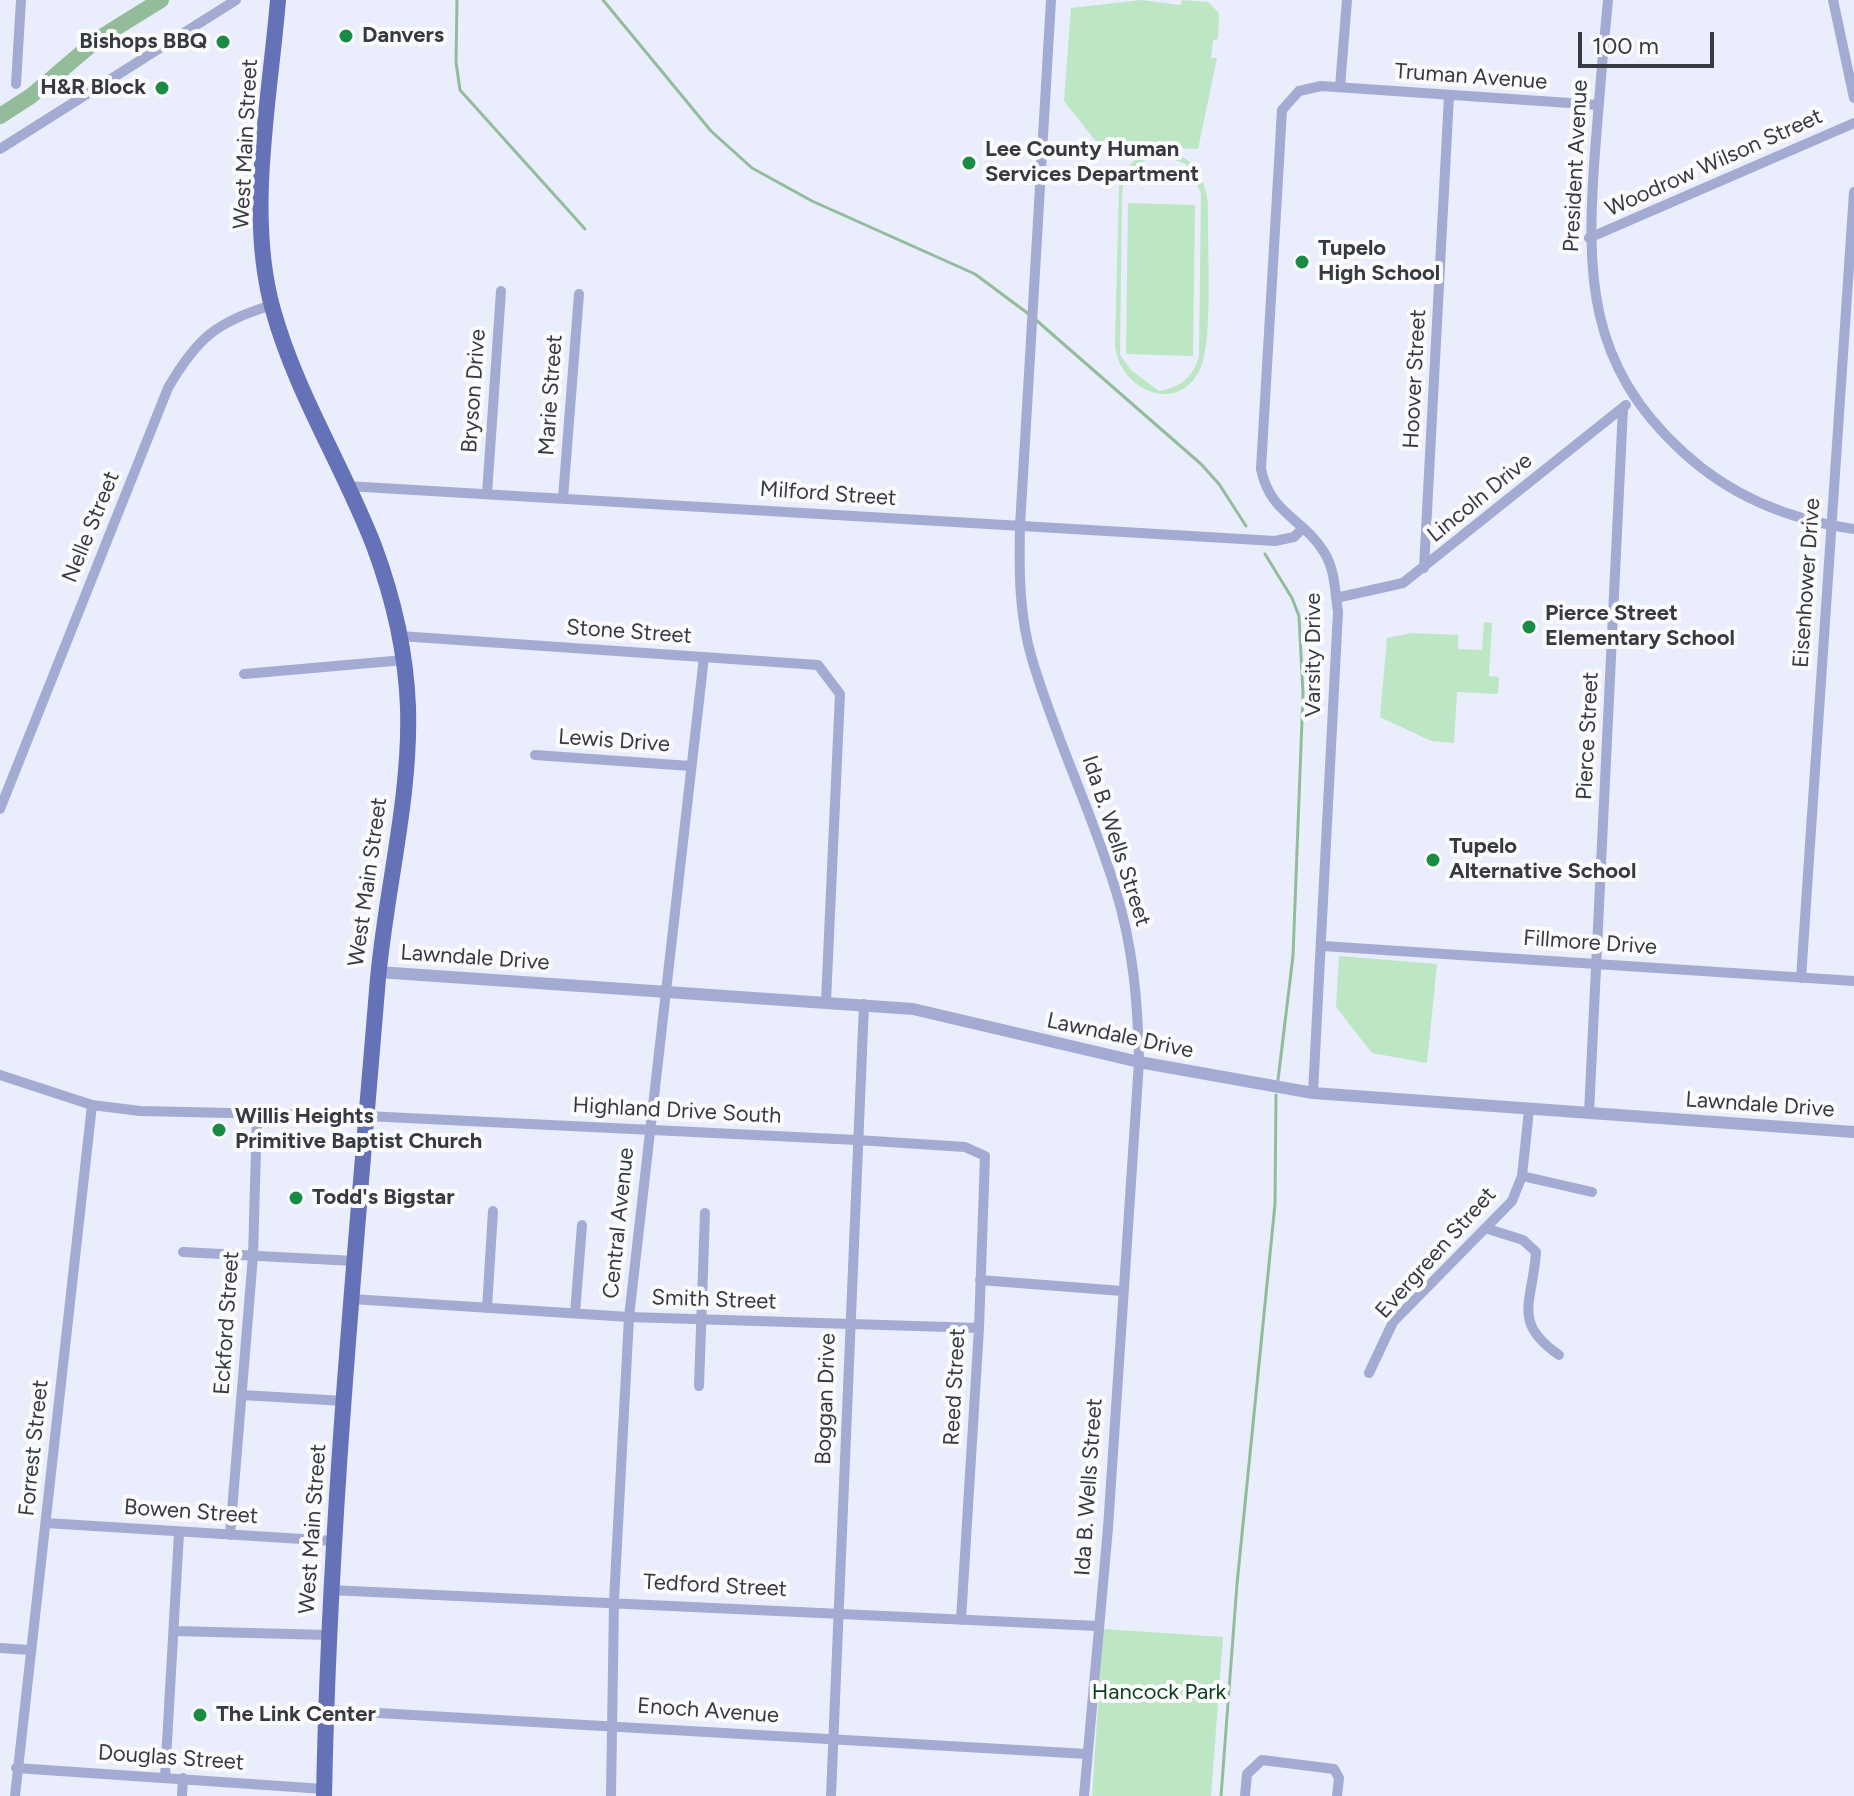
<!DOCTYPE html>
<style>
body{margin:0}
#map{position:relative;width:1854px;height:1796px;overflow:hidden;background:#eaedfc;font-family:Figtree,sans-serif}
canvas{display:block}
.scale{position:absolute;left:1578px;top:32px;width:136px;height:36px;box-sizing:border-box;border:4px solid #383a43;border-top:0;padding-left:10px;font-size:24px;line-height:28px;white-space:nowrap;color:#383a43;-webkit-text-stroke:6px #fbfbfb;paint-order:stroke}
</style>
<div id="map">
<canvas width="1854" height="1796"></canvas>
<div class="scale">100 m</div>
</div>
<script>
const g = document.querySelector('canvas').getContext('2d');
g.lineJoin = 'round';
function paint(path, color) {
  g.fillStyle = color;
  g.fill(path, 'evenodd');
}
function trace(path, color, width, dash) {
  g.strokeStyle = color;
  g.lineWidth = width;
  g.lineCap = dash ? 'butt' : 'round';
  g.setLineDash(dash || []);
  g.stroke(path);
}
function label(font, color, halo, rows, align = 'center') {
  g.font = font + ' Figtree,sans-serif';
  g.lineWidth = 8;
  g.setLineDash([]);
  g.textBaseline = 'middle';
  g.strokeStyle = halo;
  g.fillStyle = color;
  for (const [text, x, y, turn = 0] of rows) {
    g.save();
    g.translate(x, y);
    g.rotate((+turn || 0) * Math.PI / 180);
    g.textAlign = isNaN(turn) ? turn : align;
    if (halo) g.strokeText(text, 0, 0);
    g.fillText(text, 0, 0);
    g.restore();
  }
}
paint(new Path2D(`
 M1141,0L1181,5L1182,0L1208,2L1219,13L1218,39L1213,40L1211,58H1217L1198,149L1098,144L1064,101L1071,8Z
 M1157,151C1189,151 1205,173 1208,204C1207,241 1213,333 1202,364C1182,419 1117,390 1115,344L1119,186C1126,166 1135,155 1157,151ZM1165,156L1186,164L1201,193L1199,355C1195,376 1180,388 1159,391L1131,370L1120,355L1122,194C1125,168 1141,158 1165,156Z
 M1128,203L1195,205L1193,356L1126,354Z
 M1484,622L1492,623L1489,676L1499,677L1498,694L1457,692L1454,743L1431,741L1380,717L1387,638L1412,633L1458,635V649L1482,650Z
 M1339,956L1437,964L1427,1063L1372,1053L1336,1007Z
 M1103,1629L1223,1637L1211,1796H1092Z`), '#bce6c4');
trace(new Path2D(`
 M457,0L456,62L460,90L585,229
 M603,0L711,131L752,168L812,201L975,274L1030,315
 M1036,320L1201,464L1219,484L1246,526
 M1265,554L1292,598L1299,616L1303,694L1293,956L1278,1080
 M1221,1796L1237,1584L1275,1204L1276,1095`), '#92bc9a', 3);
trace(new Path2D(`
 M0,116L31,96L98,39L161,0`), '#92bc9a', 16);
trace(new Path2D(`
 M1051,0L1020,526C1019,570 1019,616 1032,659C1055,737 1091,810 1115,888C1133,945 1138,1002 1139,1062L1108,1528L1084,1796
 M1608,0C1603,51 1599,101 1595,152C1586,274 1587,365 1684,453C1732,497 1790,520 1854,529
 M1833,0L1854,98
 M16,84L21,0
 M1340,87L1347,0
 M0,149L236,0
 M1589,238L1854,123
 M347,486L1275,541L1294,537L1302,529
 M487,494L501,291
 M563,498L579,294
 M1424,568L1449,96
 M1336,598L1403,583L1626,405
 M400,636L818,665L840,694L826,1001
 M244,674L404,660
 M535,755L690,766
 M0,809L168,388C197,338 216,322 272,305
 M1323,946L1854,981
 M1801,978L1854,192
 M0,1075L92,1105L140,1111L366,1116L857,1140L965,1147L985,1156L979,1328L961,1620
 M1313,1093L1338,612C1335,592 1335,569 1324,552C1303,518 1270,514 1261,469L1282,110L1299,91L1321,86L1599,105
 M1589,1113L1623,408
 M1522,1176L1592,1192
 M1488,1229L1523,1240L1536,1252C1533,1302 1511,1322 1559,1355
 M183,1252L354,1261
 M980,1280L1122,1291
 M352,1299L629,1317L979,1328
 M487,1308L493,1211
 M575,1313L582,1225
 M1369,1373L1393,1322L1512,1201L1522,1176L1529,1110
 M699,1386L705,1213
 M242,1395L344,1401
 M46,1523L334,1541
 M230,1535L253,1256L257,1114
 M330,1590L1097,1626
 M174,1631L328,1635
 M0,1648L30,1650
 M326,1710L1087,1754
 M16,1768L324,1789
 M165,1777L179,1533
 M15,1796L92,1105
 M182,1796L183,1778
 M611,1796L614,1601L629,1317L704,657
 M831,1796L864,1004
 M1245,1796L1247,1774L1262,1760L1334,1769L1339,1778L1337,1796`), '#a3abd2', 10);
trace(new Path2D(`
 M378,972L913,1009L1139,1062L1313,1093L1854,1132`), '#a3abd2', 12);
trace(new Path2D(`
 M278,0C270,98 246,215 273,310C296,393 343,466 374,546C393,597 406,653 408,707C411,802 384,896 377,990C355,1258 329,1527 324,1796`), '#6672b7', 16);
for (const [x, y, r, color] of [
 [346,36,8,"#198b45"],
 [223,42,8,"#198b45"],
 [162,88,8,"#198b45"],
 [969,163,8,"#198b45"],
 [1302,262,8,"#198b45"],
 [1529,627,8,"#198b45"],
 [1433,860,8,"#198b45"],
 [219,1130,8,"#198b45"],
 [296,1198,8,"#198b45"],
 [200,1715,8,"#198b45"]
]) {
  const dot = new Path2D();
  dot.arc(x, y, r, 0, 2 * Math.PI);
  g.fillStyle = color;
  g.fill(dot);
  trace(dot, '#fbfbfb', 3);
}
label('bold 22px', '#383a43', '#fbfbfb', [
 ["Danvers",362,36],
 ["Bishops BBQ",207,42,"right"],
 ["H&R Block",146,88,"right"],
 ["Lee County Human",985,150],
 ["Services Department",985,175],
 ["Tupelo",1318,249],
 ["High School",1318,274],
 ["Pierce Street",1545,614],
 ["Elementary School",1545,639],
 ["Tupelo",1449,847],
 ["Alternative School",1449,872],
 ["Willis Heights",235,1117],
 ["Primitive Baptist Church",235,1142],
 ["Todd's Bigstar",312,1198],
 ["The Link Center",216,1715]
], 'left');
label('22px', '#383a43', '#fbfbfb', [
 ["Truman Avenue",1471,77,4],
 ["West Main Street",246,144,-87],
 ["Woodrow Wilson Street",1714,163,-24],
 ["President Avenue",1576,166,-87],
 ["Hoover Street",1415,379,-87],
 ["Bryson Drive",474,391,-86],
 ["Marie Street",551,395,-86],
 ["Milford Street",828,494,4],
 ["Lincoln Drive",1480,498,-39],
 ["Nelle Street",91,527,-68],
 ["Eisenhower Drive",1807,583,-86],
 ["Stone Street",629,632,4],
 ["Varsity Drive",1314,655,-90],
 ["Pierce Street",1588,736,-87],
 ["Lewis Drive",614,741,4],
 ["Ida B. Wells Street",1116,841,72],
 ["West Main Street",368,882,-82],
 ["Fillmore Drive",1590,943,4],
 ["Lawndale Drive",475,958,4],
 ["Lawndale Drive",1120,1036,12],
 ["Lawndale Drive",1760,1105,4],
 ["Highland Drive South",677,1111,3],
 ["Central Avenue",619,1223,-84],
 ["Evergreen Street",1436,1253,-48],
 ["Smith Street",714,1300,2],
 ["Eckford Street",227,1323,-86],
 ["Reed Street",955,1387,-87],
 ["Boggan Drive",826,1399,-88],
 ["Forrest Street",34,1448,-84],
 ["Ida B. Wells Street",1089,1487,-86],
 ["Bowen Street",191,1512,4],
 ["West Main Street",313,1529,-86],
 ["Tedford Street",715,1586,3],
 ["Enoch Avenue",708,1711,4],
 ["Douglas Street",171,1758,4]
]);
label('22px', '#0c3e1d', '#fbfbfb', [
 ["Hancock Park",1159,1693]
]);
</script>
